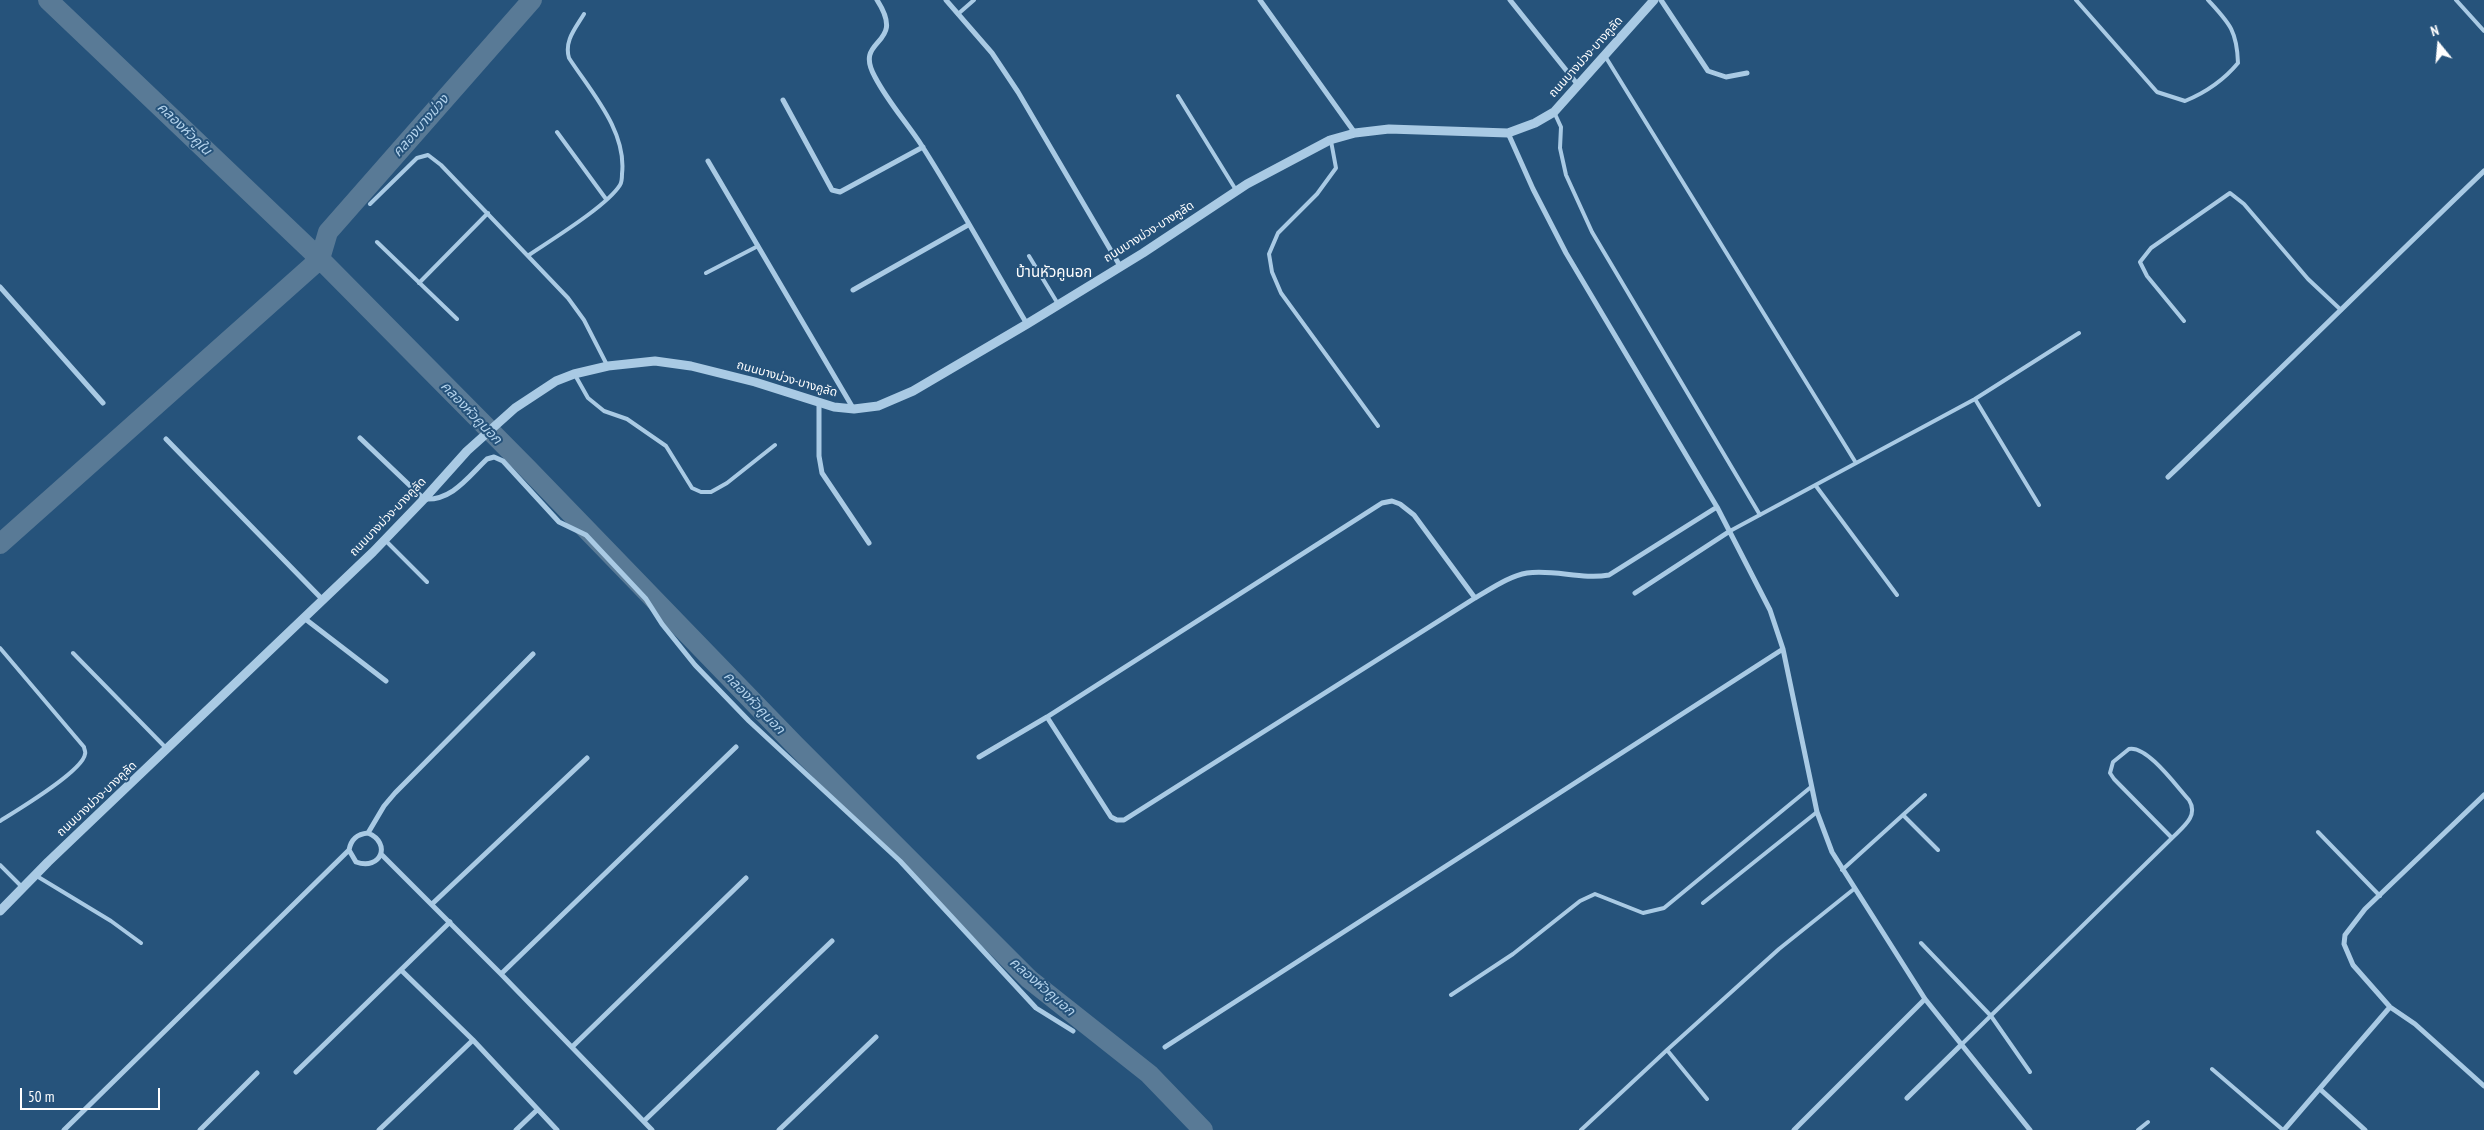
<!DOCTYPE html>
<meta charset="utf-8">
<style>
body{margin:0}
#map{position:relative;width:2484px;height:1130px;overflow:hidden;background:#26537b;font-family:"PT Sans Narrow",sans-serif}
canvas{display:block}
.north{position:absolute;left:2414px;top:20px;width:50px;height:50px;-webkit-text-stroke:4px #26537b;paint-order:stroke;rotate:343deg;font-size:14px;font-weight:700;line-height:20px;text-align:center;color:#fff}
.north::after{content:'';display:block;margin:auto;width:18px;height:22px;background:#fff;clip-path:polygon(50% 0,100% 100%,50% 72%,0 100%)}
.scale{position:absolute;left:20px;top:1088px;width:140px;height:22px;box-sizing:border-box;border:2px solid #fff;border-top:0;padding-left:6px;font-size:15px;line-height:18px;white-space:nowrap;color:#fff;-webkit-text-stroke:4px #26537b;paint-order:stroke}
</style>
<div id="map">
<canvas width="2484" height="1130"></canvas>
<div class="north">N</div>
<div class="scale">50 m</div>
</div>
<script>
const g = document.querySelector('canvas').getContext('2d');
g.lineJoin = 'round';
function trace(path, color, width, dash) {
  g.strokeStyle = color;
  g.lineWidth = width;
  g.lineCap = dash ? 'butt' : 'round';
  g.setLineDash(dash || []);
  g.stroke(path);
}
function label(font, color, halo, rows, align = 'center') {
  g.font = font + ' "PT Sans Narrow","Noto Sans Thai",sans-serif';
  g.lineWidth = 4;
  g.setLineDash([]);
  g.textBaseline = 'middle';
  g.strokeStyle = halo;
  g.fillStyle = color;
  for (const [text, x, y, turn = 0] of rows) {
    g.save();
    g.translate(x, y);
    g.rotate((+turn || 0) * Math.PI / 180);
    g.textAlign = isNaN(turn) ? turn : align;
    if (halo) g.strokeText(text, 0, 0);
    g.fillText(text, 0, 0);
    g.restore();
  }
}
trace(new Path2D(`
 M48,0L320,259L527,468L794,744L1029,979L1149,1074L1203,1130
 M320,259L328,232L532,0
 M0,544L320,259`), '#597a96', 20);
trace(new Path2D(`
 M2076,0L2157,92L2185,101C2207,92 2223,81 2238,63C2237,30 2229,23 2208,0
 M2456,0L2484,31
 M958,14L974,0
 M1605,56L1856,463
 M1178,96L1236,190
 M1554,112L1561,127L1560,148L1566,175L1592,232L1760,515
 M557,132L606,199
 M1331,141L1336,168L1317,194L1278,233L1269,254L1272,272L1281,293L1378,426
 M370,204L417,158L428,155L441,165L568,298L584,320L607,365
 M377,242L457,319
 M529,255C551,240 607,206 620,185C622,182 622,178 622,174C627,131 591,92 569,58C564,41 575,29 584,14
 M1029,256L1058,304
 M706,273L758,246
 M419,283L488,213
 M2184,321L2147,276L2140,262L2151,248L2230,193L2244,204L2308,279L2341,310
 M575,375L588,398L604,411L627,419L666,446L692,488L701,492H711L727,483L775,445
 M1975,399L2039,505
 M1816,486L1897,595
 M1730,531L1975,399L2079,333
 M385,540L427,582
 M0,648L84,747C84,749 86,752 85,754C83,771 16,811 0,821
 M73,653L166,748
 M1903,815L1938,850
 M2318,832L2380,896
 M0,865L23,888
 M1842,870L1925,795
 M35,875L111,921L141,943
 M1703,903L1817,812
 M1921,943L1991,1016L2030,1072
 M1451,995L1513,954L1580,901L1595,894L1643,913L1664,908L1811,787
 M1961,1045L2172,838C2183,827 2199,816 2189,800C2177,787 2147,745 2129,749L2113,762L2110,773L2114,779L2172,838
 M2212,1069L2283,1130
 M1707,1099L1667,1050L1779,949L1854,889
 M1581,1130L1667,1050
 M2138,1130L2148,1122`), '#a9cae4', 4);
trace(new Path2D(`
 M877,0C908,48 852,36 875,77C888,102 907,123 922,146C959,204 992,265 1027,324
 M946,0L992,53L1018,92L1120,266
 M1260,0L1355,133
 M1510,0L1578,85
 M1661,0L1708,71L1726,77L1747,73
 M783,100L832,190L840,192L923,147
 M1508,133L1533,189L1566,253L1717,507L1770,610L1783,649L1817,812L1832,852L1925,999L2030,1130
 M708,161L853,408
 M0,287L103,403
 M853,290L968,225
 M819,402V456L822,473L869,543
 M360,438L424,499C452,501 468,477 487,459L494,457L503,461L559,522L586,535L646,599L662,624L695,665L749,721L900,861L1036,1008L1073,1031
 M166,439L322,599
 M2168,477C2274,376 2378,273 2484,171
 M1635,593L1730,531
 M304,618L386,681
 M1047,717L1111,817L1117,820H1124L1475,598C1491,589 1509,576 1527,573C1554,569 1582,580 1609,575L1717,507
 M979,757L1047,717L1382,503L1392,501L1400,504L1414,515L1475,598
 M2484,795L2365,909L2345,935L2344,944L2353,965L2390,1007L2415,1024L2484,1086
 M368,833L384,806L395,793L533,654
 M381,854L501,974L652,1130
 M432,904L587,758
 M401,970L473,1040L557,1130
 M501,974L736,747
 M572,1047L746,878
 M1165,1047L1783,649
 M296,1072L450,922
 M2321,1090L2365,1130
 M1907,1098L1961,1045
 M644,1121L832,941
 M64,1130L349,850C351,839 357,834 368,833C392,843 381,871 356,862L349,850
 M200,1130L257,1073
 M379,1130L473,1040
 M516,1130L537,1110
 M779,1130L876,1037
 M1794,1130L1925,999
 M2284,1130L2390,1007`), '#a9cae4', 5);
trace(new Path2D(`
 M0,911L48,862L373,552L424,499L467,451L515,408L556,381L574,374L608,366L655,361L691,366L755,382L834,407L854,409L878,406L913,391L1027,324L1143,253L1247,184L1330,140L1355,133L1389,129L1508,133L1535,123L1554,112L1654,0`), '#a9cae4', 9);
label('12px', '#fff', '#26537b', [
 ["ถนนบางม่วง-บางคูลัด",1586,57,-48],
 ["ถนนบางม่วง-บางคูลัด",1149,232,-32],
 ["ถนนบางม่วง-บางคูลัด",787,379,16],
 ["ถนนบางม่วง-บางคูลัด",388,517,-46],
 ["ถนนบางม่วง-บางคูลัด",97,799,-43]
]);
label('italic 14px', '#b4d3ec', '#26537b', [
 ["คลองบางม่วง",421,126,-49],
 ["คลองหัวคูใน",184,129,44],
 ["คลองหัวคูนอก",471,413,46],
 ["คลองหัวคูนอก",754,703,46],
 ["คลองหัวคูนอก",1042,987,41]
]);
label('15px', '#fff', '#26537b', [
 ["บ้านหัวคูนอก",1054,273]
]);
</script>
